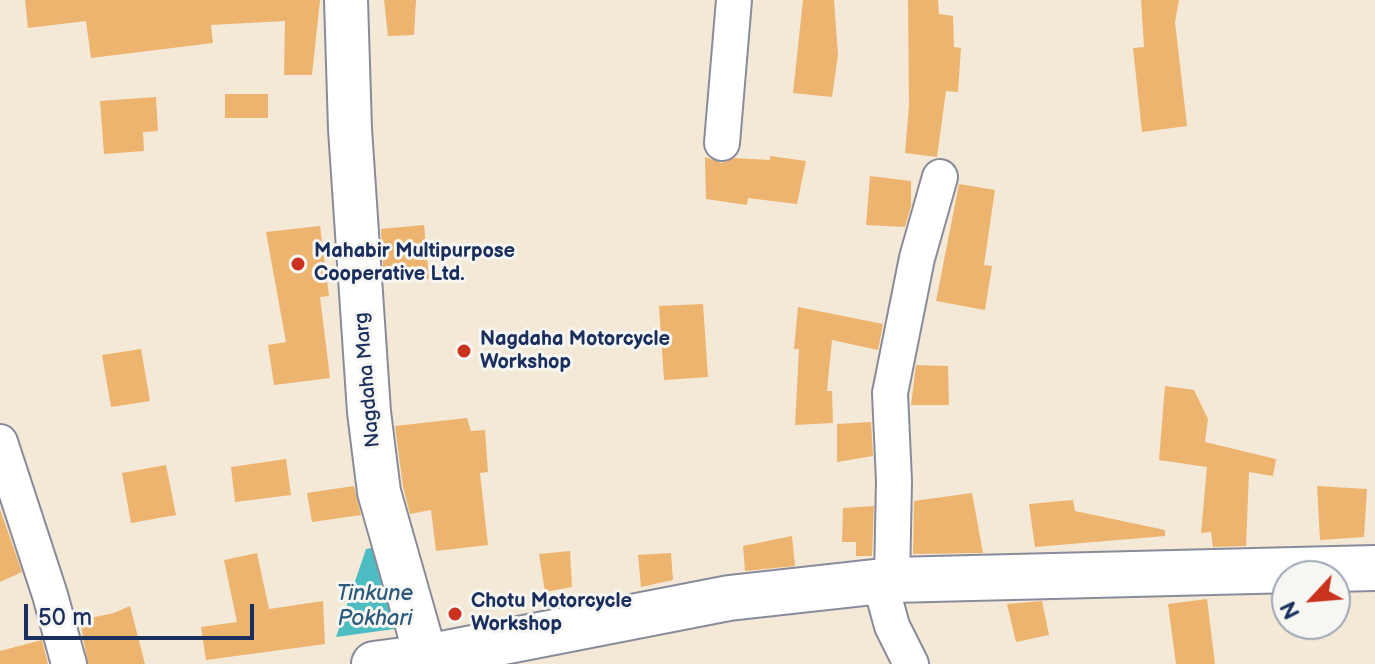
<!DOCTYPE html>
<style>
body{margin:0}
#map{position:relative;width:1375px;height:664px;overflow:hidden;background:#f4e8d7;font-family:"Balsamiq Sans",sans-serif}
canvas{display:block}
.north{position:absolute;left:1271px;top:560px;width:80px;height:80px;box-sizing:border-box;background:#f6f6f2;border:2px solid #9ea6b7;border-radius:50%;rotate:244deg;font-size:22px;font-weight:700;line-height:32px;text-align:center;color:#1b2f5e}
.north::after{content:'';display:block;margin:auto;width:28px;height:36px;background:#c8321e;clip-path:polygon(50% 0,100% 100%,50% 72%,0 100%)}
.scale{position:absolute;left:24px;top:604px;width:230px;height:36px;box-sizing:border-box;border:4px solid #1b2f5e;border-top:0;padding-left:10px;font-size:24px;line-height:28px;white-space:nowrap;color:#1b2f5e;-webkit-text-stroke:6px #f6f6f2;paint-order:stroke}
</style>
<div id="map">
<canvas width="1375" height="664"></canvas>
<div class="north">N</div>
<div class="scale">50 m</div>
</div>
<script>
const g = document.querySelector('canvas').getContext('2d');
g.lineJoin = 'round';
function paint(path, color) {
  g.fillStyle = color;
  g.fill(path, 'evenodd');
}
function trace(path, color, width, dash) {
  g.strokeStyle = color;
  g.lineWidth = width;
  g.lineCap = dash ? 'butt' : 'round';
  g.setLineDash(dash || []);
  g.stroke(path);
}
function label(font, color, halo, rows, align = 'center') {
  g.font = font + ' "Balsamiq Sans",sans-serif';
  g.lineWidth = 6;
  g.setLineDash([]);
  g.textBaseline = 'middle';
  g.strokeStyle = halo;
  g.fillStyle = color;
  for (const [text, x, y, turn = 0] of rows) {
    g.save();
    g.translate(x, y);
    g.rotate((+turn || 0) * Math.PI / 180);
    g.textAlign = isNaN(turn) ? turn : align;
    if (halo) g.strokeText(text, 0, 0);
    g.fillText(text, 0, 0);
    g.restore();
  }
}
paint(new Path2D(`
 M383,546L409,627L336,637L366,549Z`), '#4ebcc3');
paint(new Path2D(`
 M25,0H320L312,75H284L285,21L211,25L213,43L91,58L86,21L28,28Z
 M384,0H416L414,35L388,36Z
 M803,0H834L838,55L832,97L793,93Z
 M908,0H938L939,14L953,16L954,47L961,48L958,92L946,91L937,157L905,153L909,106Z
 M1141,0H1179L1175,22L1187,126L1142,132L1133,48L1144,47Z
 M225,94H268V118H225Z
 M156,97L158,131L143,132L144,151L104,154L100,101Z
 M770,156L806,161L797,204L748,198L747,205L706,199L705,157L721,163L734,158L770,160Z
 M870,176L911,181V206L905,227L866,225Z
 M959,184L995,190L984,265L992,266L985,310L936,301Z
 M424,225L429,279L384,282L381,229Z
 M320,226L329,296L320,297L330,378L274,385L268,345L286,342L266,232Z
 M703,304L708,377L664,380L659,306Z
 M798,307L883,324L878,350L832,340L827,391H832L833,423L795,425L799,349H794Z
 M141,349L150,401L111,407L102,355Z
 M916,365L948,366L949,405H911Z
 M1165,386L1194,390L1208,419L1205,442L1276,459L1273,476L1249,472L1246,546L1213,547L1211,532L1201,533L1207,467L1159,460Z
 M467,418L471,431L485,430L488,472L480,473L488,545L436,551L431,510L410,514L403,487L395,426Z
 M871,422L873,456L837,462V424Z
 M286,459L291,495L235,502L231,467Z
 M166,465L176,515L131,523L122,473Z
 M354,486L361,515L312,522L307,493Z
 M1317,486L1367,489L1364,537L1320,540Z
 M972,493L983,553L913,554L914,501Z
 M1073,500L1075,511L1165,530V536L1035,547L1029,504Z
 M874,506L872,556H856V542H842L843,508Z
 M0,509L22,572L0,582Z
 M792,536L795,566L745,571L743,546Z
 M570,551L572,587L545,592L539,554Z
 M257,553L269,609L323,601L325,644L206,660L201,627L237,622L224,560Z
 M671,553L673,580L641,587L638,555Z
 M1207,599L1215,664H1176L1168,604Z
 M1042,601L1049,635L1016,642L1007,604Z
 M130,606L145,664H88L80,620L114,613Z
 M42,640L48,664H0V651Z`), '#edb470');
const minor = new Path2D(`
 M722,143L734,0
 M0,442L50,595L69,664
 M892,580L894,481L890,393L917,258L940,177
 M880,582L892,626L911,664`);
const tertiary = new Path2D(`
 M346,0L350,129L369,412L379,492L426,657`);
const secondary = new Path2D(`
 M374,664L426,657L729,598L892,580L1375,568`);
trace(minor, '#888c9a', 38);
trace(tertiary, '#888c9a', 46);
trace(secondary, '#888c9a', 48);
trace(minor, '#fff', 34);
trace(tertiary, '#fff', 42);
trace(secondary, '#fff', 44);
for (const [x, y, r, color] of [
 [298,264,8,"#c8321e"],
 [464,351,8,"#c8321e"],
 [455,614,8,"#c8321e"]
]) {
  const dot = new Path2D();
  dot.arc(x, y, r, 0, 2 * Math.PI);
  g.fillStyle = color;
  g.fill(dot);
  trace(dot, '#f6f6f2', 3);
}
label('bold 20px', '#1b2f5e', '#f6f6f2', [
 ["Mahabir Multipurpose",314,252],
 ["Cooperative Ltd.",314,275],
 ["Nagdaha Motorcycle",480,340],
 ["Workshop",480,363],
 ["Chotu Motorcycle",471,602],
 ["Workshop",471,625]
], 'left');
label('20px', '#1b2f5e', '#f6f6f2', [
 ["Nagdaha Marg",368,380,-95]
]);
label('italic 22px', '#2a597c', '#f6f6f2', [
 ["Tinkune",375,594],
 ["Pokhari",375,619]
]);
</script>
